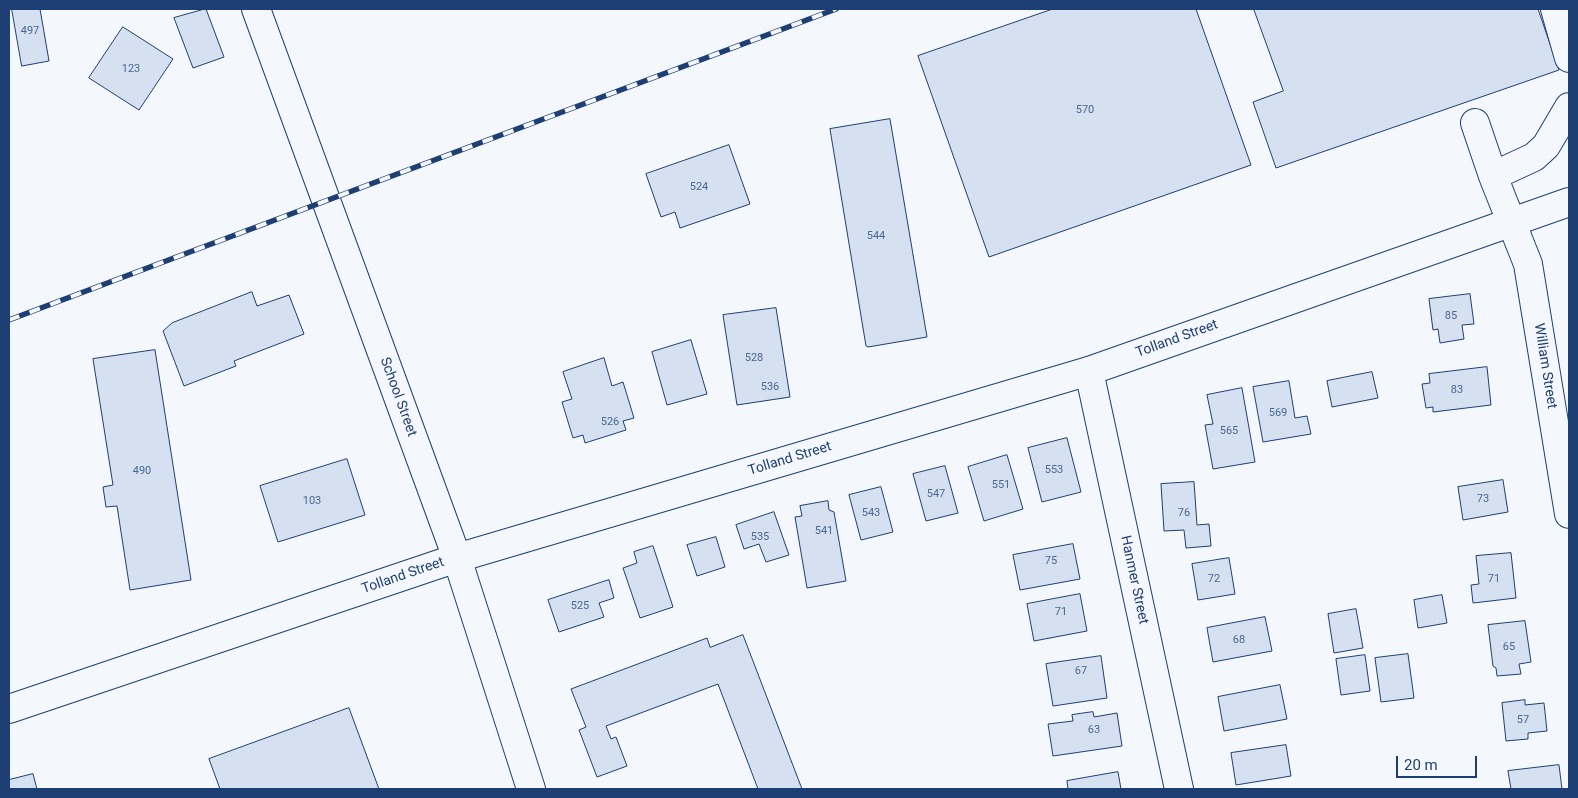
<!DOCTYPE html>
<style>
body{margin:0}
#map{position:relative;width:1578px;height:798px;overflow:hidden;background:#f4f7fb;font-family:Roboto,sans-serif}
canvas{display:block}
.frame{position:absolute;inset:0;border:10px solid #1d3f73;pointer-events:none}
.scale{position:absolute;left:1396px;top:756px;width:81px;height:22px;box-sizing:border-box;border:2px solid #1d3f73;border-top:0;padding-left:6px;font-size:15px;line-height:18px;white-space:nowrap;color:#1d3f73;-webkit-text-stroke:4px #f4f7fb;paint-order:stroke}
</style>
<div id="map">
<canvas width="1578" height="798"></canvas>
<div class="frame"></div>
<div class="scale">20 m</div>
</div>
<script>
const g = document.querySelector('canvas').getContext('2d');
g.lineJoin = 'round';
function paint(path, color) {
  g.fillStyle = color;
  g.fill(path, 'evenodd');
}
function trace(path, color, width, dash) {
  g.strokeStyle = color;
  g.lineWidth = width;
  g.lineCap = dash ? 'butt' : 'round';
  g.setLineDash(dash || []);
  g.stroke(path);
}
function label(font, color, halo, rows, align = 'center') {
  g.font = font + ' Roboto,sans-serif';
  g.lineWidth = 4;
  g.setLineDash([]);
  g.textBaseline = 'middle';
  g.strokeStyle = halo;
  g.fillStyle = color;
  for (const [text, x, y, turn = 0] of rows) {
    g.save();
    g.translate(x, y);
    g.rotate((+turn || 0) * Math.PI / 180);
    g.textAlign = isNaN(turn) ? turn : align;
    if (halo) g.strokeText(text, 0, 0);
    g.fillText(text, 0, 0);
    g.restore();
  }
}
const building = new Path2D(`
 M12,9H40L49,61L22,66Z
 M206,9L224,57L193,68L174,18Z
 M1053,9H1196L1251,165L989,257L918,56Z
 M1254,9H1538L1559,70L1276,168L1253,102L1283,91Z
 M123,27L173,59L139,110L89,78Z
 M890,119L927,337L868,347L866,346L830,129Z
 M729,145L750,204L680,228L675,212L661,217L646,174Z
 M252,292L257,306L289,295L304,334L234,361L236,366L184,386L163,331L172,323Z
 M1470,294L1474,324L1462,325L1464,339L1440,343L1438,329L1433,330L1429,299Z
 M776,308L790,397L737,405L723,315Z
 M691,340L707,394L667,405L652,352Z
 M155,350L191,580L130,590L117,506L106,507L103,487L113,485L93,359Z
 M604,358L612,386L623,382L634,418L623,421L626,430L585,443L583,435L573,438L562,402L572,399L563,372Z
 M1487,367L1491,405L1433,412V407L1426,408L1422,384L1430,383L1429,374Z
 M1372,372L1378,398L1332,407L1327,381Z
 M1289,381L1295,418L1307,416L1311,434L1263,442L1253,387Z
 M1242,388L1255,462L1213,469L1205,425L1213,424L1207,395Z
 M1067,438L1081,492L1042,502L1028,448Z
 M1007,455L1023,509L984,521L968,467Z
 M347,459L365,515L278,542L260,486Z
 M945,466L958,513L926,521L913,474Z
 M1503,480L1508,512L1463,520L1458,487Z
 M1194,482L1197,525L1209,524L1211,546L1186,548L1184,530L1164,531L1161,484Z
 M881,487L893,532L861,540L849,495Z
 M828,501L829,510L834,512L846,581L807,588L795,517L802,516L800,506Z
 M774,512L789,555L766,562L759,544L744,549L736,525Z
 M716,537L725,567L697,576L687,545Z
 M1073,544L1080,579L1020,590L1013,555Z
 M653,546L673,607L640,618L623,568L637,563L634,552Z
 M1511,553L1516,598L1473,603L1471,585L1479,584L1476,556Z
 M1229,558L1235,594L1198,600L1192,564Z
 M609,580L614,598L599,603L604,617L559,632L548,600Z
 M1080,594L1087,631L1034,641L1027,604Z
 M1442,595L1447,623L1418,628L1414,600Z
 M1356,609L1363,648L1334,653L1328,614Z
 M1265,617L1272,651L1213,662L1207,628Z
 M1525,621L1531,662L1519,664L1521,674L1497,676L1496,668L1493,666L1488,625Z
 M743,635L802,789H758L718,684L606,726L611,739L616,737L627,766L597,777L579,730L586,727L571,689L707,638L710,647Z
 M1408,654L1414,698L1381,702L1375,658Z
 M1365,655L1370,691L1341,695L1336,659Z
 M1101,656L1107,698L1053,706L1046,664Z
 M1280,685L1287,719L1224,731L1218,697Z
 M1525,700V705L1544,703L1547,731L1528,733V739L1506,741L1502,703Z
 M349,708L379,789H220L209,759Z
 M1093,712L1094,717L1117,713L1122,746L1053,756L1048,724L1073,721L1072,715Z
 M1286,745L1291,776L1236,785L1231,753Z
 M1559,765L1562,789H1511L1508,771Z
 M1118,772L1121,789H1068L1067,781Z
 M33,774L37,789H9V780Z`);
paint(building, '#d5e0f0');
trace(building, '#1d3f73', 1);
const minor = new Path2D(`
 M1555,9L1569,58
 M1475,123L1493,176L1528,264L1569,514
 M1493,176L1534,157L1546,146L1569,107
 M1089,371L1179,789`);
const major = new Path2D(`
 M256,9L457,558L531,789
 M9,709L457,558L1089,371L1569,202`);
trace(minor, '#1d3f73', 30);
trace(major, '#1d3f73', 30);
trace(minor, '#f4f7fb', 28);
trace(major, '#f4f7fb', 28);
const rail = new Path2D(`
 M9,320L836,9`);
trace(rail, '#1d3f73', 5.5);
trace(rail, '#f4f7fb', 4, [11]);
label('11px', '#4b6792', null, [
 ["497",30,31],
 ["123",131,69],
 ["570",1085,110],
 ["524",699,187],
 ["544",876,236],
 ["85",1451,316],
 ["528",754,358],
 ["536",770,387],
 ["83",1457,390],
 ["569",1278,413],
 ["526",610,422],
 ["565",1229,431],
 ["553",1054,470],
 ["490",142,471],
 ["551",1001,485],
 ["547",936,494],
 ["73",1483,499],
 ["103",312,501],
 ["543",871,513],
 ["76",1184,513],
 ["541",824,531],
 ["535",760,537],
 ["75",1051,561],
 ["72",1214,579],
 ["71",1494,579],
 ["525",580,606],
 ["71",1061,612],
 ["68",1239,640],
 ["65",1509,647],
 ["67",1081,671],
 ["57",1523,720],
 ["63",1094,730]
]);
label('14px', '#1d3f73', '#f4f7fb', [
 ["Tolland Street",1177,339,-20],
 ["William Street",1545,366,81],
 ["School Street",398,397,70],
 ["Tolland Street",790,459,-17],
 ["Tolland Street",403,576,-19],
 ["Hanmer Street",1134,580,78]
]);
</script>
